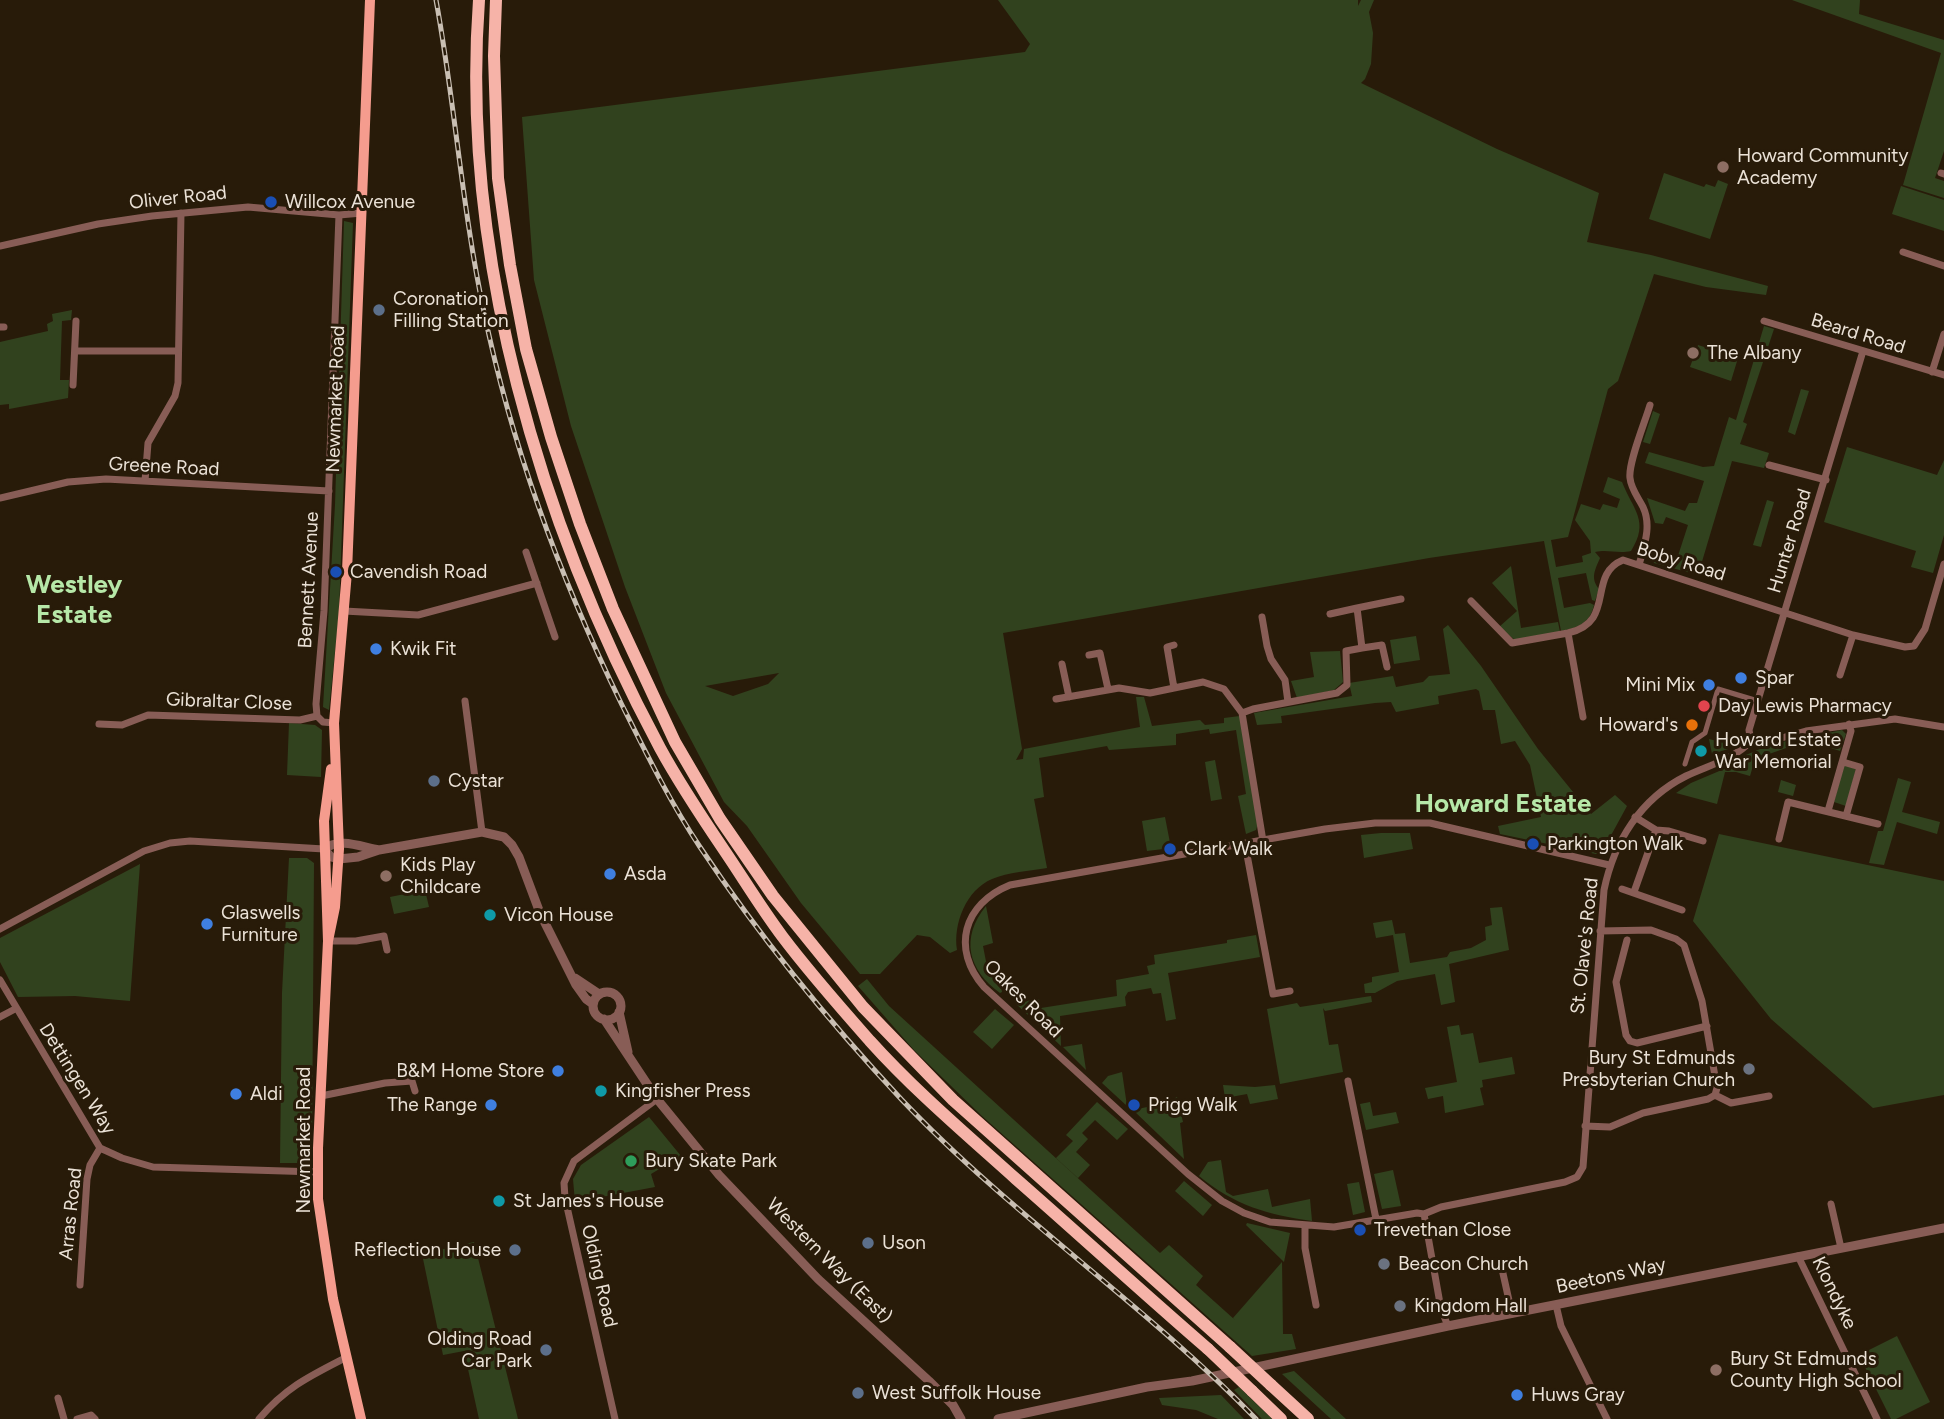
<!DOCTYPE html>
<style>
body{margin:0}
canvas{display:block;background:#281b09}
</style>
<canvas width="1944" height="1419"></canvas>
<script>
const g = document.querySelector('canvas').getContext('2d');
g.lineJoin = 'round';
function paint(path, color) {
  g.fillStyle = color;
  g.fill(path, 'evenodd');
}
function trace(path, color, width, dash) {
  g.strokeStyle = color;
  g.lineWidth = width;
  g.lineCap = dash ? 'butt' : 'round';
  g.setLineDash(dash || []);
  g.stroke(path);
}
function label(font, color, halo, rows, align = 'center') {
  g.font = font + ' Figtree,sans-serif';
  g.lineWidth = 6;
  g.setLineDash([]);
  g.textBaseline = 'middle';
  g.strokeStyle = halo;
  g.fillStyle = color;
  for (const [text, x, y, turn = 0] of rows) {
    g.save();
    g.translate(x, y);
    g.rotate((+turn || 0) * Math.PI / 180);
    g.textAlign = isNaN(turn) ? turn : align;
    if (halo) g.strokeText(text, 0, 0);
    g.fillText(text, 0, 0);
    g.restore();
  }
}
paint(new Path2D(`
 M998,0H1358V6L1361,0H1374L1369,12L1373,33L1371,64L1365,79L1361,83L1497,149L1599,193L1587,242L1651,255L1768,286L1766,295L1706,287L1654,274L1618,381L1608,389L1568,537L1551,540L1556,567L1583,562L1582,556L1591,553L1590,541L1575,520L1581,504L1600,510L1603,504L1617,508L1620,499L1603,492L1608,477L1622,482C1633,510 1650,521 1631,551C1618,554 1608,549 1595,552L1600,558C1595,570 1590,578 1599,589L1595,601L1592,600L1586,573L1558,578L1564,608L1590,603L1594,605C1590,623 1578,628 1561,631L1544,541L1429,558L1003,633L1022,749L1016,760L1023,759L1024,749L1140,727L1136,697H1144L1152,726L1200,720L1205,725L1224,723V718L1240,716L1258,823L1256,830L1246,834L1238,796L1246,794L1236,730L1210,734L1209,729L1176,734V745L1109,750L1107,746L1039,758L1044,797L1034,799L1047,868C1030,871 1008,872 992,879C966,890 953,924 957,950L950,953L930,937L917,935L880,974H860L801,903L747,826L724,802L666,693L625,587L571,426L534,280L522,117L1025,52L1030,44ZM779,673L768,684L733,696L705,686Z
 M1792,0H1860L1859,14L1944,40V151L1935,178L1944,181V198L1903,185L1941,53Z
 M1664,173L1704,187L1706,184L1715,187L1718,180L1728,184L1710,239L1649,219Z
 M1901,186L1944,200V231L1892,214Z
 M344,221L353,223L339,612L329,710L323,707L335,505Z
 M72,310L71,320L62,321L60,380H69L68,398L9,409V404L0,405V342L48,331L47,324L53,321L52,314Z
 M1764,326L1774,329L1743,422L1747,424L1740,444L1769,453L1764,468L1732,461L1698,575L1654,563L1649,553L1676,562L1688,525L1666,517L1663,524L1655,523L1647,498L1685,511L1689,503H1697L1704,481L1645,463L1649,452L1703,467L1714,466L1729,417L1736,420Z
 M1698,345L1738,358L1731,381L1690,367Z
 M1801,389L1809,391L1795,435L1788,432Z
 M1653,411L1660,414L1650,444L1643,442Z
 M1847,447L1937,475L1944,460V535L1933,573L1911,567L1916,551L1824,522Z
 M1767,500L1774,502L1761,547L1753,545Z
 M1511,566L1521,628L1558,622L1560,632L1515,640L1499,627L1517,611L1492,583Z
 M1448,625L1481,666L1538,749L1591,814L1615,795L1627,806L1603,850L1596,854L1500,834L1498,826L1541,817L1530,765L1515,741L1501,744L1495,710H1483L1479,691L1476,689L1438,696L1439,704L1396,712L1391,702L1375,703L1281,716L1282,723L1257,725L1254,713L1352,696L1349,683L1393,676L1396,687L1423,682L1429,676L1450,674L1443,629Z
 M1416,636L1420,660L1394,664L1390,640Z
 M1340,651L1343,682L1334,690L1297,698L1291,681L1314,677L1310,652Z
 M289,723L315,725L322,730L321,777L287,775Z
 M1842,730L1846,734L1840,751L1813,742L1814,736Z
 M1802,738L1803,742L1755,759L1750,776L1736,772H1725L1717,804L1676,793L1691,783L1743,761L1741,757L1772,744Z
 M1709,739L1729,744L1728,749L1712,754Z
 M1215,760L1222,799L1211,801L1205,762Z
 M1844,765L1856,769L1846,806L1834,802Z
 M1898,778L1911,782L1902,812L1940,822L1937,834L1897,822L1884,865L1869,863L1878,831H1883Z
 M1781,780L1796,785L1793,796L1778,792Z
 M1165,817L1171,848L1147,851L1142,821Z
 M1381,833H1410L1413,849L1364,858L1361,835Z
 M1719,834L1944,881V1095L1873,1108L1771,1019L1693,921Z
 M289,858H307L314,863L312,1146L300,1163H280L282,993Z
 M140,864L130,1001L75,996L18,997L0,962V938Z
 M425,890L429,907L394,914L390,897Z
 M986,906L993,943L983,946L989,977L999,976L1002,992L1000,993C968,970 960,938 986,906Z
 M1502,907L1509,950L1449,964L1455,1002L1441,1005L1435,974L1397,981L1375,993H1365L1364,984L1372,982V977L1399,972L1393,935L1376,938L1373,923L1392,920L1395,934L1405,933L1410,963L1447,957L1450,952L1471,948L1486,940L1485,927L1492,925L1490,908Z
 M1256,935L1260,957L1168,973L1176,1019L1166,1021L1161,993L1153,994L1151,988L1128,992L1125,997L1126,1006L1060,1016L1061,1046L1015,1003L1039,999L1041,1008L1117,996L1116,980L1149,974L1147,966L1155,964L1154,955L1227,943V940Z
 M867,979L889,1006L1160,1253L1169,1245L1203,1276L1196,1285L1235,1320L1233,1318L1282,1262L1283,1334H1292L1296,1349L1252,1356L982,1116L914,1050L858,986Z
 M1371,996L1372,1002L1325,1011L1323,1008L1329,1045L1338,1044L1343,1072L1280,1084L1267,1009L1297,1003L1300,1007Z
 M995,1009L1014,1025L992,1049L973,1032Z
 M1459,1025L1461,1035L1473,1033L1479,1063L1512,1057L1515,1074L1482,1080L1483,1087L1480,1088L1484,1105L1445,1113L1443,1096L1428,1099L1425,1088L1457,1082L1447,1027Z
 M1082,1044L1086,1070L1063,1047Z
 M1122,1072L1127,1106L1102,1083L1108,1076Z
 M1223,1085L1255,1087L1275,1085L1278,1099L1250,1104L1247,1094L1225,1098Z
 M1177,1097L1183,1122L1180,1123L1184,1159L1133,1110L1166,1103Z
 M1097,1102L1128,1129L1117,1140L1095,1120L1082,1133L1088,1139L1076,1152L1090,1165L1078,1178L1056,1158L1073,1141L1066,1135Z
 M1370,1102L1373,1116L1396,1112L1399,1123L1366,1130L1360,1104Z
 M649,1117L681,1156L651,1174L655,1187L575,1202L573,1179L581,1165Z
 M1221,1160L1226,1192L1233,1196L1268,1189L1272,1207L1310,1199L1312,1221C1268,1215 1234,1205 1199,1176L1208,1162Z
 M1393,1170L1401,1206L1382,1209L1374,1174Z
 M1184,1181L1212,1205L1203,1216L1175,1191Z
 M1359,1182L1365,1212L1353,1215L1347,1184Z
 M1247,1223L1290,1233L1284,1262L1246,1225Z
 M474,1242L518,1419H479L464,1351L443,1355L422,1254Z
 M1897,1336L1930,1402L1896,1419H1891L1859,1355Z
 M1294,1371L1346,1419H1331L1282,1374Z
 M1239,1387L1272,1419H1262L1234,1390Z
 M1221,1395L1244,1419H1218L1196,1410L1162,1405L1159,1398Z`), '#31421e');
trace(new Path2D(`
 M1685,764L1692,742L1705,733L1718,689L1758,701`), '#885d56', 5);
trace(new Path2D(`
 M1941,173L1944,174
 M0,246L98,224L152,216L248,207L339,215L362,213
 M1903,252L1944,266
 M1764,321L1944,375
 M0,327H4
 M75,351H178
 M1932,372L1944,334
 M73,385L76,321
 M1769,465L1826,480
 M145,481L148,443L175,396L178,383L181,213
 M0,498L68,482L106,479L329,491
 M526,552L555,637
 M1639,565C1644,546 1652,526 1643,507C1638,497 1631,489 1630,478C1628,463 1645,422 1650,405
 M1471,601L1512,643L1568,633
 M344,611L418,615L537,583
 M1330,614L1357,608
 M1262,617L1267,646L1271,659L1285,680L1288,702
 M1174,645L1167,647L1174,688
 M1362,648L1382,645L1387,667
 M1089,655L1100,653L1108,689
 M1062,664L1069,697
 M1840,675L1853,635
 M1056,699L1119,688L1150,693L1203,682L1224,689L1242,713L1263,841
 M465,701L482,832
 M1242,713L1253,709L1337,693L1347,685L1346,651L1362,648L1357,608L1401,599
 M1583,717L1568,633C1617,622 1586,575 1623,560L1853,635L1905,647L1914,646L1925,629L1944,564
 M334,723L323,722L317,716L316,704L324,611L339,215
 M99,724L122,725L148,715L300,720L317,716
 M1751,741L1749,730C1786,603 1826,478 1863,351
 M1751,741L1764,743L1806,731L1895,719L1944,727
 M1843,762L1860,767L1846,816
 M1828,811L1851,731L1849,724
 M1635,817L1656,830L1669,831L1703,841
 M1779,839L1788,802L1878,824
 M1245,844L1273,994L1290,991
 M1622,889L1682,910
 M1634,892L1656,830
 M0,929L144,851L170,843L190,841L324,849
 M1627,940L1616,982L1626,1035L1630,1041L1637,1043L1707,1026
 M328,941H356L384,936L387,950
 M0,980L100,1148L122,1158L153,1167L317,1172
 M0,1017L15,1009
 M1348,1081L1376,1219
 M1715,1095L1731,1103L1769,1096
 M321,1096L385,1083L412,1081L415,1091
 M1585,1126L1610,1127L1643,1113L1708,1099L1715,1095L1717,1088L1702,1001L1684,945L1676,939L1651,930L1600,931
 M1831,1204L1841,1248
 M1424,1214L1441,1207L1565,1182L1577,1177L1583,1167L1604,890C1614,842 1640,799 1686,776C1709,765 1733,760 1751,741
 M1305,1225V1248L1316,1305
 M1798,1256L1877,1419
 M1502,1269L1512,1314
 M80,1285L87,1179L90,1165L100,1148
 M1556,1305L1561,1326L1607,1419
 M1448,1326L1441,1309L1424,1214L1417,1213L1334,1227L1270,1222L1244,1213L1222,1201L1188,1174L984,987C951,949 963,904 1010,885L1325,829L1375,823H1430L1609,865
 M58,1398L64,1419
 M77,1419L91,1415L95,1419
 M259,1419C286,1387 310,1376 347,1357
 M615,1419L565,1198L564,1183L574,1161L657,1099`), '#885d56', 7);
trace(new Path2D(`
 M379,850C361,847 340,837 324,849L331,857L339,859L358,857L379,850L482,832L504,837L512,845L519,857L540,913L576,985L586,999L593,1004
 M575,978L599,994
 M593 1006a14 14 0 1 1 28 0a14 14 0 1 1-28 0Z
 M619,1012L628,1052
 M604,1019L657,1099L719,1175L818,1279L929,1381L953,1405L961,1419
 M998,1419L1147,1387L1192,1381L1448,1326L1944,1228`), '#885d56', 9);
trace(new Path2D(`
 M331,769L324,821L328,941L318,1148V1199L333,1299L361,1419
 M328,941L335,907L339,849L334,723L347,572L370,0`), '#f59c8e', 10);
trace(new Path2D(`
 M479,0C460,255 540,524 660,748C679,783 701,816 724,850C743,878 761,908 782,936C809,972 840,1007 870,1041C914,1090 966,1134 1016,1179C1080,1235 1143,1293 1208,1349
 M496,0L494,56L498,178L510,265L526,349L551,437L580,524L613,609L675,742L720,819L773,896L863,1007L953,1100L1230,1347
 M1271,1385L1308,1419
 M1252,1391L1281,1419`), '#f6b3a8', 12);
const rail = new Path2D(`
 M436,0C455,103 462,209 484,312C512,448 561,580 622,705C646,753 670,802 700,847C760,937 828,1021 902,1100C1012,1216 1146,1305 1256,1419`);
trace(rail, '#c9bfb3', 5);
trace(rail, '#281b09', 2.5, [8]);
trace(new Path2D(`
 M1230,1347L1271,1385
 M1208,1349L1252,1391`), '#f6b3a8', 12);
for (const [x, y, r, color] of [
 [1723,167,7,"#8d6e63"],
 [271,202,7,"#1a4fb4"],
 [379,310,7,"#5c6f8a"],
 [1693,353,7,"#8d6e63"],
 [336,572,7,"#1a4fb4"],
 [376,649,7,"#3f7fe0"],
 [1741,678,7,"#3f7fe0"],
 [1709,685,7,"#3f7fe0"],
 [1704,706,7,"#e0444e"],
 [1692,725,7,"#e8710a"],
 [1701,751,7,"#0f9aa8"],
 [434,781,7,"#5c6f8a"],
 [1533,844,7,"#1a4fb4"],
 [1170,849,7,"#1a4fb4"],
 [610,874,7,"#3f7fe0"],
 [386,876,7,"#8d6e63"],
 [490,915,7,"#0f9aa8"],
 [207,924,7,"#3f7fe0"],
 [1749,1069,7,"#6b7280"],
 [558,1071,7,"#3f7fe0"],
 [601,1091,7,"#0f9aa8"],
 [236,1094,7,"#3f7fe0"],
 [491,1105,7,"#3f7fe0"],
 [1134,1105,7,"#1a4fb4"],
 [631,1161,7,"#2e9e5b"],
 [499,1201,7,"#0f9aa8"],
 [1360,1230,7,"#1a4fb4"],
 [868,1243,7,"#5c6f8a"],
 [515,1250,7,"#5c6f8a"],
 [1384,1264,7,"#6b7280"],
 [1400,1306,7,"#6b7280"],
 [546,1350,7,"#5c6f8a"],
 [1716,1370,7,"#8d6e63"],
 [858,1393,7,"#5c6f8a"],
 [1517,1395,7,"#3f7fe0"]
]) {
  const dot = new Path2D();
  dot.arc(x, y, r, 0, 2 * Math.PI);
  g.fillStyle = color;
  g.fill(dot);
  trace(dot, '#281b09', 2.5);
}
label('19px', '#ebe2d7', '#281b09', [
 ["Howard Community",1737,156],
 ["Academy",1737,178],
 ["Willcox Avenue",285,202],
 ["Coronation",393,299],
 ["Filling Station",393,321],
 ["The Albany",1707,353],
 ["Cavendish Road",350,572],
 ["Kwik Fit",390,649],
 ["Spar",1755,678],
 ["Mini Mix",1695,685,"right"],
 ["Day Lewis Pharmacy",1718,706],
 ["Howard's",1678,725,"right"],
 ["Howard Estate",1715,740],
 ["War Memorial",1715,762],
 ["Cystar",448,781],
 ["Parkington Walk",1547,844],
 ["Clark Walk",1184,849],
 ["Kids Play",400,865],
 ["Childcare",400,887],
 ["Asda",624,874],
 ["Glaswells",221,913],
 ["Furniture",221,935],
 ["Vicon House",504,915],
 ["Bury St Edmunds",1735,1058,"right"],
 ["Presbyterian Church",1735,1080,"right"],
 ["B&M Home Store",544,1071,"right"],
 ["Kingfisher Press",615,1091],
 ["Aldi",250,1094],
 ["The Range",477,1105,"right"],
 ["Prigg Walk",1148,1105],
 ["Bury Skate Park",645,1161],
 ["St James's House",513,1201],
 ["Trevethan Close",1374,1230],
 ["Uson",882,1243],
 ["Reflection House",501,1250,"right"],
 ["Beacon Church",1398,1264],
 ["Kingdom Hall",1414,1306],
 ["Olding Road",532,1339,"right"],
 ["Car Park",532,1361,"right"],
 ["Bury St Edmunds",1730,1359],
 ["County High School",1730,1381],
 ["West Suffolk House",872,1393],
 ["Huws Gray",1531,1395]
], 'left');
label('19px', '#ebe2d7', '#281b09', [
 ["Oliver Road",178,198,-6],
 ["Beard Road",1858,334,17],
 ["Newmarket Road",336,399,-88],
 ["Greene Road",164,467,3],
 ["Hunter Road",1790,541,-73],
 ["Boby Road",1681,562,17],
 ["Bennett Avenue",309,580,-87],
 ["Gibraltar Close",229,702,2],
 ["St. Olave's Road",1585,946,-84],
 ["Oakes Road",1023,999,45],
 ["Dettingen Way",77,1079,58],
 ["Newmarket Road",304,1140,-90],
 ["Arras Road",71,1214,-84],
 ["Western Way (East)",829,1261,45],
 ["Olding Road",599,1276,77],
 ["Beetons Way",1611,1276,-12],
 ["Klondyke",1834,1293,64]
]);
label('bold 26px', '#b6e8a8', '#281b09', [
 ["Westley",74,585],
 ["Estate",74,615],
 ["Howard Estate",1503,804]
]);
</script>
